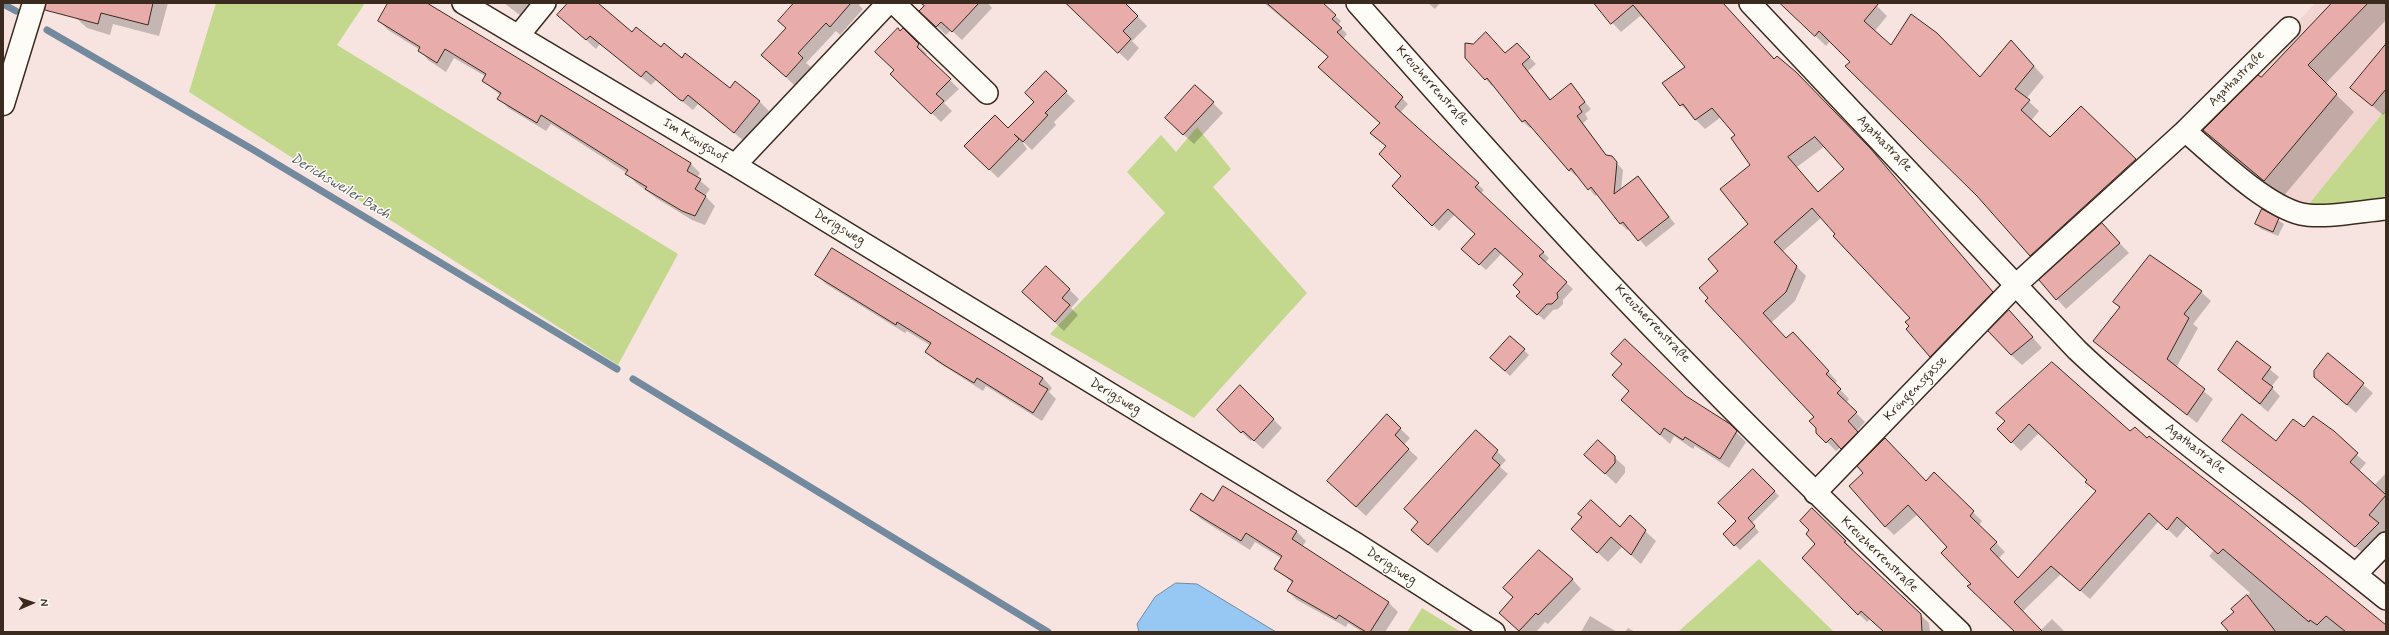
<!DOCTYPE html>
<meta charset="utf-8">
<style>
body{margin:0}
#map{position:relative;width:2389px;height:635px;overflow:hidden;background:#f7e4e0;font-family:Mynerve,sans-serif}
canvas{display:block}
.frame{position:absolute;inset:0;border:4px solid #3b2a1e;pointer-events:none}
.north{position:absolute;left:12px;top:583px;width:40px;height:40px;-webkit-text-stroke:3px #fdfcf7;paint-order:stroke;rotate:88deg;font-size:11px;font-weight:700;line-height:16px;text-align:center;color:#3b2a1e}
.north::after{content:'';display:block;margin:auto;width:14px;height:18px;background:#3b2a1e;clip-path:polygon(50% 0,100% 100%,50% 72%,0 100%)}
</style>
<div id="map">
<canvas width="2389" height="635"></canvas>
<div class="frame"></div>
<div class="north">N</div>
</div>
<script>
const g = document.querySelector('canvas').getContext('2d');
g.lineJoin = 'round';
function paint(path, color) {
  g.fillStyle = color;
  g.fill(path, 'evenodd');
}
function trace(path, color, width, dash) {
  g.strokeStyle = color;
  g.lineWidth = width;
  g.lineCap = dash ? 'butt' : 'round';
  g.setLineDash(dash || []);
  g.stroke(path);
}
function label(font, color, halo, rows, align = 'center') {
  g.font = font + ' Mynerve,sans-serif';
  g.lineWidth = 3;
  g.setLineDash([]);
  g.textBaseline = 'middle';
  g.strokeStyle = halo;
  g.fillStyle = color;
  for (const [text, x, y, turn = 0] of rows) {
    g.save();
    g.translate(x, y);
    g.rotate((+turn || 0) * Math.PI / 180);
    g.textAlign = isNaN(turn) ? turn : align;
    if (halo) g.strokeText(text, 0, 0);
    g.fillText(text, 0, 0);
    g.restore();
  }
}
paint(new Path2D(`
 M2315,3H2386V109L2304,210L2285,204L2190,132L2291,30Z`), '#f2d4d0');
paint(new Path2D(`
 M216,3H365L337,45L678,254L618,365L189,92Z
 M2386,109V204L2304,210Z
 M1197,127L1231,169L1213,187L1307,293L1194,418L1050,334L1165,213L1127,172L1161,135L1176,152Z
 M1759,559L1834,632H1678Z
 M1422,608L1461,632H1407Z`), '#c4d88d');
const water = new Path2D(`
 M1176,583L1197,584L1276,632H1139L1137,624L1155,597Z`);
paint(water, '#97c8f3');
trace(water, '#72899e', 1);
paint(new Path2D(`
 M79,3H168L159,36L113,24L110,35L87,28L75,17Z
 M390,3H425L691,164L700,173L697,178L710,189L705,196L715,206L705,225L692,220L656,198L636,183L627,173L551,124L546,131L508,108L499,98L500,95L483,81L485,76L454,58L446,72L428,60L420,50L388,30L379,21Z
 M504,3H531L521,16Z
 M569,3H596L632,34L682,59L730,89L759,101L769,111L744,141L698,104L693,110L656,80L651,85L600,44L596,49L559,15Z
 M796,3H861L859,5L863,9L840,35L836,31L806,63L812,68L795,86L763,55L787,29Z
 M928,3H988L992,8L962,40L951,30L946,35L921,11Z
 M1065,3H1124L1147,26L1132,41L1139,48L1128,61Z
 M1264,3H1322L1341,21L1338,25L1347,34L1343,39L1408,104L1400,113L1484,190L1481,193L1549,258L1545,263L1573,289L1563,300V304L1558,309L1553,310L1544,320L1524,302L1521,292L1525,274L1502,253L1486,270L1469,255L1476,234L1455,214L1439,231L1393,186L1402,176L1387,147L1381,123L1329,57Z
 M1428,3H1440L1435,9Z
 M1594,3H1722L1775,59L1861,139L2001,302L1940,365L1931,356L1910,326L1912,318L1822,217L1782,252L1806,276L1795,301L1771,323L1786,339L1802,343L1837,381L1835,384L1849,399L1846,403L1865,422L1857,431L1866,441L1851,457L1841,447L1836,451L1817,432L1815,417L1709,298L1720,271L1750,224L1751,165L1736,135L1721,117L1705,129L1681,105L1686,67L1646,19L1645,20L1640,16L1621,32ZM1825,146L1845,169L1819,193L1797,167Z
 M1781,3H1874L1887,16L1874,32L1891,47L1980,78L2021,52L2044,77L2026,99L2039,111L2031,121L2050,138L2081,108L2145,170L2040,266L1979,197L1851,62L1830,41L1826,46Z
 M2333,3H2386V20L2325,84L2354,112L2282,198L2222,148L2204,130L2261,79Z
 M903,30L927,54L925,56L959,89L944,103L952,111L941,122L892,74L895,71L900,32Z
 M1517,44L1536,64L1528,71L1551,100L1571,85L1591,109L1585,114L1588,119L1583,123L1607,156L1611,157L1623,170L1621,190L1638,177L1675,224L1646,247L1630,228L1627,230L1621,224L1598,194L1595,196L1578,175L1576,176L1569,170L1532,126L1530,128L1523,122L1494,85L1492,86L1466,58L1506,54Z
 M2386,46V112L2383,115L2351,88Z
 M1046,73L1075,101L1054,122L1056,125L1032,150L1021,140L1027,149L998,178L966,146L1008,130L1035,102Z
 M1213,103L1223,113L1194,144L1176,128Z
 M2262,210L2284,224L2278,236L2261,229L2256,224Z
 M2111,234L2129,253L2066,309L2040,280Z
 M2150,256L2201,292L2211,301L2193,324L2198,328L2176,368L2213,399L2197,423L2094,341L2120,308L2114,302Z
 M1046,267L1079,299L1071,308L1078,315L1064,331L1032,301Z
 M817,275L1043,378L1052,388L1049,392L1056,399L1042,421L986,386L983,391L936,361L927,352L931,346L907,331L905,333L826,284Z
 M2019,322L2042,348L2022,365L2011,355Z
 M1510,337L1529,355L1510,376L1496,363Z
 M2237,342L2279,377L2271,387L2280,396L2268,412L2219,370Z
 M2328,355L2373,393L2356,413L2315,377Z
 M1623,364L1686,397L1729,425L1746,442L1729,468L1695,446L1693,449L1674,436L1670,444L1632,409Z
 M1240,386L1282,428L1263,449L1252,439L1251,441L1227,419Z
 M1387,416L1410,438L1404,445L1418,458L1366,516L1338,490Z
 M2313,417L2366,463L2319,517L2223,441L2276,442L2304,428Z
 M2006,421L2130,433L2147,439L2386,626V632H2231L2235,612L2233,609L2250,593L2209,556L2214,550L2187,526L2177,538L2159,521L2090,599L2061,574L2022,612L2040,631L2052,619L2065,632H2015L1969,587L1972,584L1948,547L1918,514L1894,535L1885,526L1934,474L1982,521L1979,525L2005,552L1998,559L2018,579L2097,492L2087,482L2089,480L2039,433L2021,451L1998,429Z
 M1476,431L1506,460L1500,467L1508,474L1437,553L1421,539L1419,523Z
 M1614,457L1625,467V473L1616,484L1596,465Z
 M1753,470L1779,496L1752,523L1759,532L1740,550L1724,534L1737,521Z
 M2386,473V536L2366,556L2334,528Z
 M1223,487L1297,532L1306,541L1302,547L1389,603L1398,612L1385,632H1362L1348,623L1346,627L1297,600L1288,591L1293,583L1275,569L1281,558L1255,542L1250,550L1201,519L1192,510L1213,503Z
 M1620,528L1645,531L1656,541L1641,564L1622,547L1608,562L1583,539Z
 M1845,541L1854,550L1852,551L1929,623L1930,632H1884L1870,619L1867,622L1803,558Z
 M1572,579L1581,589L1548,624L1545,622L1536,632H1521L1509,622Z
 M1590,616L1617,632H1581Z
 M1628,628L1635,632H1625Z`), '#0003');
trace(new Path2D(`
 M3,4L16,11
 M47,30L252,149L617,369
 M633,379L1048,632`), '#72899e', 7);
const building = new Path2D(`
 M46,3H153L148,25L101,13L98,24L45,10Z
 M388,3H427L691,163L687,171L701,179L695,189L706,196L695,216L682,211L645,189L647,187L625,174L628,170L541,115L537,123L497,99L501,93L482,81L486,74L445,49L437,63L418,51L420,47L378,21Z
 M568,3H598L632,32L636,27L661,47L664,43L682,58L685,53L730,88L735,81L760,101L734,133L688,95L683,101L680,100L646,71L641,77L590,36L586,40L557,15Z
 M794,3H851L830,27L826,23L798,53L803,58L786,77L761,55L786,28L778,21Z
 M921,3H979L952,32L941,22L936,27L919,11L924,6Z
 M1066,3H1125L1138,16L1123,31L1131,39L1118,53Z
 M1267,3H1323L1336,15L1332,19L1342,28L1337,32L1403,97L1395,107L1479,183L1475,187L1544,252L1539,256L1567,282L1557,293L1558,298L1552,304H1547L1537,315L1516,296L1520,292L1513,285L1523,274L1495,248L1479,265L1461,249L1475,234L1448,209L1432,226L1392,186L1401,176L1379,154L1386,146L1370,133L1380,123L1318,67L1328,57Z
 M1594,3H1723L1774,59L1777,56L1796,72L1870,148L1993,292L1930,357L1906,329L1909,326L1905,322L1910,318L1833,236L1835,234L1812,208L1774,242L1797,266L1786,292L1763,313L1786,338L1793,332L1829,371L1826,374L1841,389L1837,393L1857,412L1848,421L1858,432L1841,449L1831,438L1826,443L1816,433V428L1809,421L1814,417L1705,301L1708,298L1699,288L1718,271L1708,259L1748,224L1720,189L1750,165L1731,138L1735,135L1712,108L1695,120L1683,104L1680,106L1662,83L1685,67L1633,5L1611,24ZM1815,137L1844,169L1818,192L1788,157Z
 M1780,3H1879L1864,21L1891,45L1911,14L1937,33L1980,77L2011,40L2034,66L2015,89L2030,100L2021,110L2050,137L2081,106L2136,159L2030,256L1977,196L1845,66L1850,62L1819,31L1815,36Z
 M2332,3H2368L2308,65L2337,94L2264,181L2203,130L2258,75L2261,77Z
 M898,28L900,31L903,28L919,44L917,47L951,79L936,94L944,101L931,114L890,74L894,70L875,52Z
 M1486,32L1505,53L1517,43L1530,57L1522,64L1550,100L1571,83L1585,102L1579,107L1582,112L1577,116L1606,155L1612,156L1617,162L1614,194L1638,176L1669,217L1638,241L1623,222L1620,224L1591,187L1588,190L1571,168L1569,171L1525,120L1522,122L1487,78L1485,80L1465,58V43L1473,44Z
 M2386,44V89L2372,106L2350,88Z
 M1046,71L1067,91L1045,113L1048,115L1023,142L1014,134L1019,139L989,170L964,146L995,115L1008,128L1034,102L1025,93Z
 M1195,85L1214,102L1183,135L1165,118Z
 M2262,209L2279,218L2273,232L2255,224Z
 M2102,223L2120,243L2056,300L2039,280Z
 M832,248L1043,378L1039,384L1048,389L1033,413L977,378L974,383L944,365L925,352L931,343L897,322L896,325L815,275Z
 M2150,255L2202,291L2184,314L2189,318L2167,359L2205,389L2187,415L2093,341L2120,307L2113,302Z
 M1046,266L1070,289L1062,298L1070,305L1055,322L1022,292Z
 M2009,310L2033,337L2011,355L1988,331Z
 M1510,336L1525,349L1505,371L1490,358Z
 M1625,339L1686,396L1730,424L1737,431L1720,459L1685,437L1683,440L1664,428L1660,435L1621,400L1629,391L1612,375L1622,364L1611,354Z
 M2237,341L2271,367L2262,379L2273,387L2260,404L2218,370Z
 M2328,353L2364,383L2347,405L2314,377V371Z
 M2052,362L2130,431L2135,427L2147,438L2149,436L2247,512L2386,625V632H2346L2326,616L2317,625L2310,620L2309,622L2223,549L2218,554L2177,517L2167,530L2149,513L2080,591L2051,566L2014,602L2043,632H2015L1967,586L1971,584L1941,553L1947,547L1908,505L1885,527L1849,486L1863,473L1857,466L1885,438L1926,481L1934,472L1974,511L1970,516L1997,542L1990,549L2018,578L2096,491L2085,482L2087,480L2029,424L2011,443L1997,429L2005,421L1996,413Z
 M1240,385L1274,419L1254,441L1243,431L1241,433L1217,410Z
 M1387,414L1401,428L1395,435L1409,449L1356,507L1327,481Z
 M2242,414L2276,441L2293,419L2304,427L2313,416L2334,431L2358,453L2350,462L2386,495L2369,515L2379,523L2355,547L2300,501L2222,441Z
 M1476,430L1498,450L1492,458L1500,465L1428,545L1411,530L1418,522L1404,509Z
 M1598,440L1615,456V463L1605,474L1584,455Z
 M1753,469L1775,491L1748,518L1755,526L1734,546L1723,534L1736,521L1718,503Z
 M1223,486L1297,531L1292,539L1389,602L1370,632H1366L1339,615L1336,619L1287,591L1293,581L1274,569L1282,556L1246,533L1241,541L1190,510L1201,493L1213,501Z
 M1591,500L1620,527L1630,515L1646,530L1631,555L1611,537L1597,553L1571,529L1582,517L1578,514Z
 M1812,508L1846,541L1844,542L1921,614L1922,632H1884L1861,611L1858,615L1802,558L1815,544L1806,534L1809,530L1800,521Z
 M1539,550L1573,579L1538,615L1536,613L1519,631L1499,613L1513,597L1503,588Z
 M2247,595L2276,632H2229L2221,623L2234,612L2231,609Z`);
paint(building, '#e8adaa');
trace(building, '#3b2a1e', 1);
const minor = new Path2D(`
 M463,3L735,165L1355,543L1494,632
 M894,3L987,93
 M1357,3C1421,75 1485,148 1550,219C1681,362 1820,498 1960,632
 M1750,3L2077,350C2172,440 2285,516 2386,599
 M519,35L545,3
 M2185,131C2215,156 2264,205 2301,214C2323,219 2362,211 2386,209
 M735,165L888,3
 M1815,493L2017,284L2185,131L2289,28
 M2356,574L2386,543`);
const tertiary = new Path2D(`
 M3,104L34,3`);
trace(minor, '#3b2a1e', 24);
trace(tertiary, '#3b2a1e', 25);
trace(minor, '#fdfcf7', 21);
trace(tertiary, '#fdfcf7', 22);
label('13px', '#3b2a1e', '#fdfcf7', [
 ["Agathastraße",2237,79,-45],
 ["Kreuzherrenstraße",1432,86,48],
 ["Im Königshof",695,141,31],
 ["Agathastraße",1884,144,46],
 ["Derigsweg",839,228,31],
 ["Kreuzherrenstraße",1652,324,46],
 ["Kröngensgasse",1916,389,-46],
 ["Derigsweg",1115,397,31],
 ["Agathastraße",2195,449,38],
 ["Kreuzherrenstraße",1879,555,44],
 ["Derigsweg",1391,567,33]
]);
label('italic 14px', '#57595e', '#fdfcf7', [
 ["Derichsweiler Bach",340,187,31]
]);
</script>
